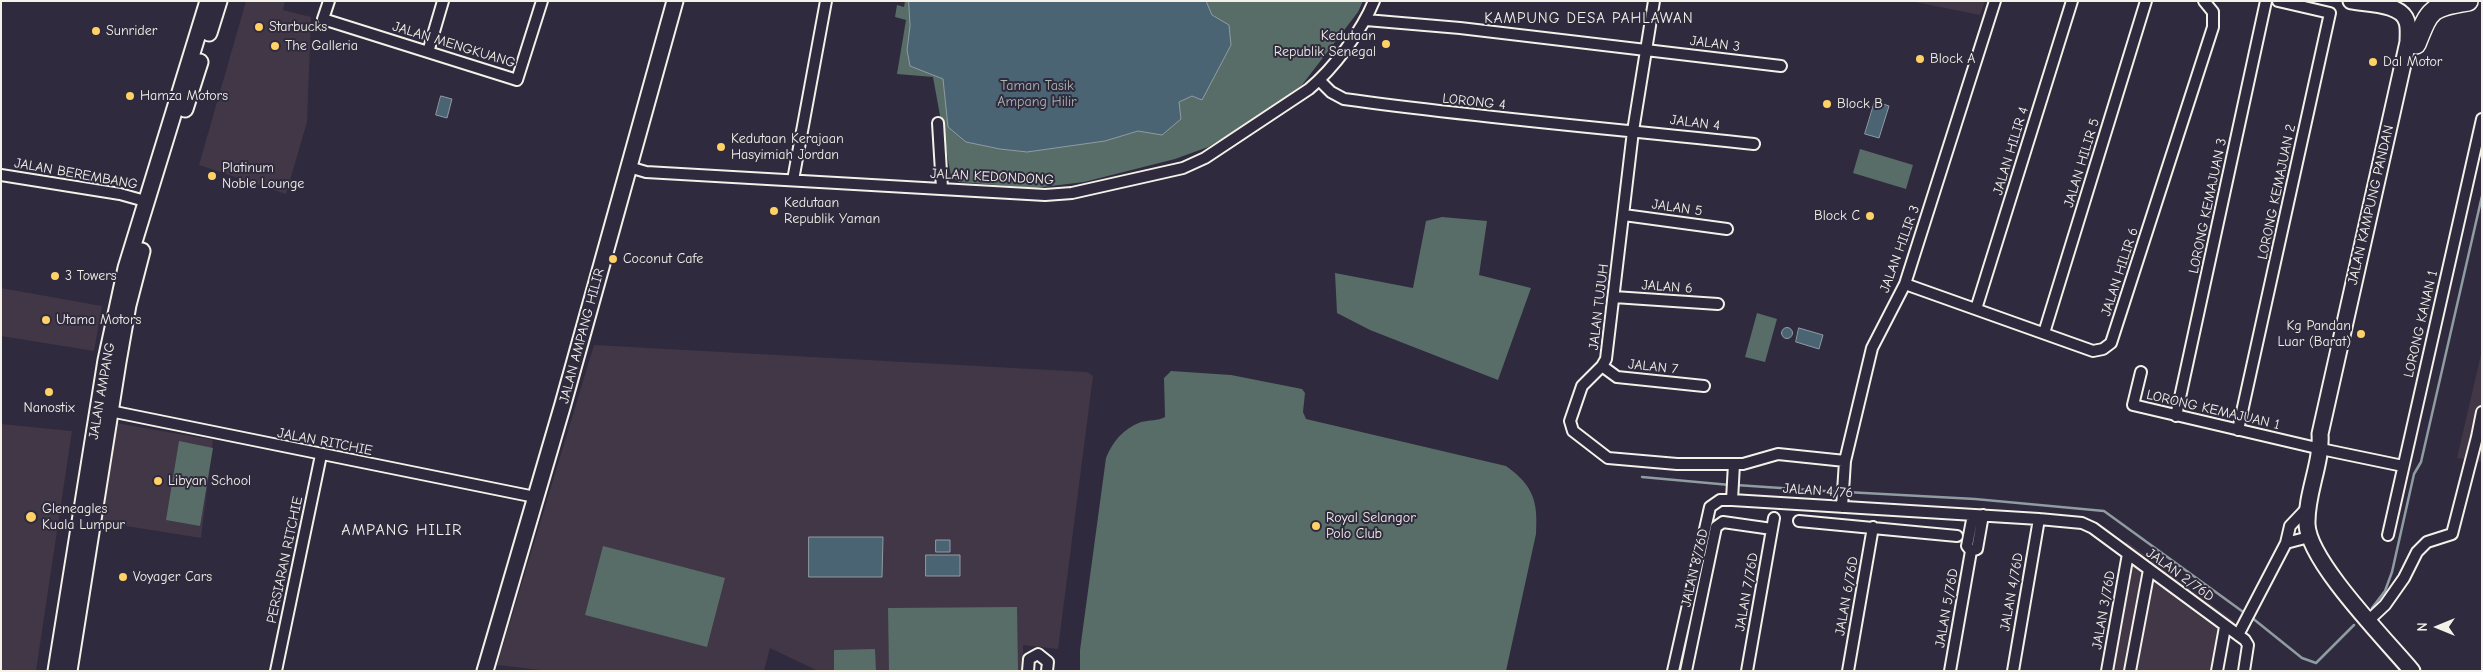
<!DOCTYPE html>
<style>
body{margin:0}
#map{position:relative;width:2483px;height:672px;overflow:hidden;background:#2f2a3d;font-family:"Comic Neue",sans-serif}
canvas{display:block}
.frame{position:absolute;inset:0;border:2px solid #f4f1e8;pointer-events:none}
.north{position:absolute;left:2413px;top:602px;width:50px;height:50px;-webkit-text-stroke:4px #2f2a3d;paint-order:stroke;rotate:270deg;font-size:14px;font-weight:700;line-height:20px;text-align:center;color:#f4f1e8}
.north::after{content:'';display:block;margin:auto;width:18px;height:22px;background:#f4f1e8;clip-path:polygon(50% 0,100% 100%,50% 72%,0 100%)}
</style>
<div id="map">
<canvas width="2483" height="672"></canvas>
<div class="frame"></div>
<div class="north">N</div>
</div>
<script>
const g = document.querySelector('canvas').getContext('2d');
g.lineJoin = 'round';
function paint(path, color) {
  g.fillStyle = color;
  g.fill(path, 'evenodd');
}
function trace(path, color, width, dash) {
  g.strokeStyle = color;
  g.lineWidth = width;
  g.lineCap = dash ? 'butt' : 'round';
  g.setLineDash(dash || []);
  g.stroke(path);
}
function label(font, color, halo, rows, align = 'center') {
  g.font = font + ' "Comic Neue",sans-serif';
  g.lineWidth = 4;
  g.setLineDash([]);
  g.textBaseline = 'middle';
  g.strokeStyle = halo;
  g.fillStyle = color;
  for (const [text, x, y, turn = 0] of rows) {
    g.save();
    g.translate(x, y);
    g.rotate((+turn || 0) * Math.PI / 180);
    g.textAlign = isNaN(turn) ? turn : align;
    if (halo) g.strokeText(text, 0, 0);
    g.fillText(text, 0, 0);
    g.restore();
  }
}
paint(new Path2D(`
 M246,1H285L283,10L311,17L307,122L286,194L199,165Z
 M1910,1H1985L1980,15Z
 M1,288L102,306L94,351L1,336Z
 M594,345L1087,372L1093,376L1058,649L1023,645V671H818L770,648L764,671H549L497,665Z
 M2482,350V462L2457,458Z
 M116,423L213,440L201,538L101,522Z
 M1,424L72,431L36,671H1Z
 M2126,541L2235,622L2224,671H2102Z`), '#413746');
paint(new Path2D(`
 M905,1H1363L1358,12L1302,85L1259,117L1208,147L1175,159L1084,182L1035,188L959,182L951,176L933,77L897,74L906,20L895,17L897,5L904,7Z
 M1860,149L1913,165L1906,189L1853,173Z
 M1442,217L1487,221L1479,275L1531,288L1498,380L1370,330L1337,313L1335,273L1413,288L1426,221Z
 M1757,313L1777,319L1765,362L1745,357Z
 M1171,371L1231,375L1302,389L1305,393L1303,412L1306,419L1506,466C1534,486 1538,502 1536,534L1506,671H1080V650L1106,458C1113,441 1123,429 1141,422C1149,420 1158,421 1165,417L1164,378Z
 M179,441L213,448L200,526L166,520Z
 M603,546L725,578L707,647L585,615Z
 M1017,607L1018,671H889L888,608Z
 M875,649L876,671H834V650Z`), '#586d67');
const water = new Path2D(`
 M909,1H1206L1212,15L1229,25L1231,45L1202,100L1192,96L1179,102L1181,119L1162,135L1138,131L1105,141L1027,152L1000,149L966,142L948,127L943,79L910,66L907,50L910,26Z
 M441,96L452,99L447,118L436,115Z
 M1875,101L1889,106L1879,138L1865,134Z
 M1781.5 333a5.5 5.5 0 1 1 11 0a5.5 5.5 0 1 1-11 0Z
 M1799,328L1823,335L1819,349L1796,342Z
 M809,537H883L882,577H809Z
 M936,540H950V552H936Z
 M926,555H960V576H926Z`);
paint(water, '#4b6474');
trace(water, '#8f9ca2', 1);
trace(new Path2D(`
 M1642,477L1730,485
 M1736,485L1840,492
 M1846,492L1975,499L2104,511L2246,614
 M2372,608L2385,591L2392,572L2414,474L2421,462L2482,196
 M2251,617L2302,658L2316,663L2354,625`), '#8f9ca2', 2.5);
const street = new Path2D(`
 M329,1L323,19L517,80L542,1
 M1654,1L1633,131L1606,359L1602,366L1582,386L1570,421L1573,431L1608,458L1677,464H1743L1778,454L1845,461
 M1366,20L1460,28L1781,66
 M428,52L443,1
 M1319,80L1331,92L1344,99C1480,118 1617,129 1754,144
 M938,123L942,188
 M629,167L646,172L1045,195L1072,193L1183,168L1205,158L1309,89C1333,69 1362,31 1374,1
 M1,175L120,194L145,201
 M793,180L826,1
 M1624,215L1727,229
 M1905,284L2093,351L2103,349L2111,343L2213,27V12L2204,1
 M1614,297L1718,304
 M1976,309L2072,1
 M2044,333L2146,1
 M1602,366L1617,377L1704,386
 M2141,372L2133,405L2321,449L2403,466
 M110,411L535,497
 M2176,416L2266,1
 M2238,430L2330,13L2278,1
 M1732,500L1734,464
 M1842,507L1845,461L1872,348L1905,284L1995,1
 M1973,515L1967,546L1971,551L1977,549L1983,515
 M1799,521L1957,536
 M2388,535L2482,119
 M2286,543L2309,537
 M2369,620L2385,605L2404,578L2417,552L2427,542L2452,534L2477,437L2482,412
 M2238,635L2286,543L2290,526L2309,506
 M276,671L321,455
 M1028,671L1029,659L1038,654L1048,662L1047,671
 M1673,671L1710,507L1720,500H1732L2039,519L2082,523L2093,528L2245,640L2248,645L2244,671
 M1686,671L1716,527L1723,522L1772,529
 M1747,671L1774,518
 M1848,671L1873,527
 M1950,671L1971,551
 M2013,671L2039,519
 M2107,671L2128,554
 M2130,671L2149,570
 M2217,671L2225,627`);
const secondary = new Path2D(`
 M2351,1C2367,4 2402,3 2407,22C2409,28 2408,36 2408,42L2320,434C2322,464 2306,493 2307,524C2308,561 2386,640 2412,671
 M209,33L219,1
 M185,109L200,62
 M56,671L106,360L126,268L208,1
 M69,671L118,362L128,305L142,251
 M485,671L563,404L675,1`);
const highway = new Path2D(`
 M2416,44C2430,9 2430,7 2468,1`);
trace(street, '#f4f1e8', 14);
trace(secondary, '#f4f1e8', 19);
trace(highway, '#f4f1e8', 22);
trace(street, '#2f2a3d', 10);
trace(secondary, '#2f2a3d', 15);
trace(highway, '#2f2a3d', 19);
for (const [x, y, r, color] of [
 [259,27,5,"#ffd166"],
 [96,31,5,"#ffd166"],
 [1386,44,5,"#ffd166"],
 [275,46,5,"#ffd166"],
 [1920,59,5,"#ffd166"],
 [2373,62,5,"#ffd166"],
 [130,96,5,"#ffd166"],
 [1827,104,5,"#ffd166"],
 [721,147,5,"#ffd166"],
 [212,176,5,"#ffd166"],
 [774,211,5,"#ffd166"],
 [1870,216,5,"#ffd166"],
 [613,259,5,"#ffd166"],
 [55,276,5,"#ffd166"],
 [46,320,5,"#ffd166"],
 [2361,334,5,"#ffd166"],
 [49,392,5,"#ffd166"],
 [158,481,5,"#ffd166"],
 [31,517,6,"#ffd166"],
 [1316,526,5,"#ffd166"],
 [123,577,5,"#ffd166"]
]) {
  const dot = new Path2D();
  dot.arc(x, y, r, 0, 2 * Math.PI);
  g.fillStyle = color;
  g.fill(dot);
  trace(dot, '#2f2a3d', 2);
}
label('14px', '#f4f1e8', '#2f2a3d', [
 ["Starbucks",269,27],
 ["Sunrider",106,31],
 ["Kedutaan",1376,36,"right"],
 ["Republik Senegal",1376,52,"right"],
 ["The Galleria",285,46],
 ["Block A",1930,59],
 ["Dal Motor",2383,62],
 ["Hamza Motors",140,96],
 ["Block B",1837,104],
 ["Kedutaan Kerajaan",731,139],
 ["Hasyimiah Jordan",731,155],
 ["Platinum",222,168],
 ["Noble Lounge",222,184],
 ["Kedutaan",784,203],
 ["Republik Yaman",784,219],
 ["Block C",1860,216,"right"],
 ["Coconut Cafe",623,259],
 ["3 Towers",65,276],
 ["Utama Motors",56,320],
 ["Kg Pandan",2351,326,"right"],
 ["Luar (Barat)",2351,342,"right"],
 ["Nanostix",49,408,"center"],
 ["Libyan School",168,481],
 ["Gleneagles",42,509],
 ["Kuala Lumpur",42,525],
 ["Royal Selangor",1326,518],
 ["Polo Club",1326,534],
 ["Voyager Cars",133,577]
], 'left');
label('14px', '#f4f1e8', '#2f2a3d', [
 ["JALAN 3",1715,44,7],
 ["JALAN MENGKUANG",454,45,17],
 ["LORONG 4",1474,102,6],
 ["JALAN 4",1695,123,7],
 ["JALAN HILIR 4",2011,151,-73],
 ["JALAN HILIR 5",2082,163,-73],
 ["JALAN BEREMBANG",76,174,10],
 ["JALAN KEDONDONG",992,177,3],
 ["LORONG KEMAJUAN 2",2277,192,-78],
 ["JALAN KAMPUNG PANDAN",2371,205,-77],
 ["LORONG KEMAJUAN 3",2208,206,-78],
 ["JALAN 5",1677,208,8],
 ["JALAN HILIR 3",1900,249,-70],
 ["JALAN HILIR 6",2120,272,-72],
 ["JALAN 6",1667,287,4],
 ["JALAN TUJUH",1599,307,-83],
 ["LORONG KANAN 1",2421,324,-77],
 ["JALAN AMPANG HILIR",582,336,-75],
 ["JALAN 7",1653,367,6],
 ["JALAN AMPANG",102,391,-80],
 ["LORONG KEMAJUAN 1",2213,410,13],
 ["JALAN RITCHIE",325,442,11],
 ["JALAN 4/76",1818,491,4],
 ["PERSIARAN RITCHIE",285,560,-78],
 ["JALAN 8/76D",1695,568,-77],
 ["JALAN 2/76D",2180,575,36],
 ["JALAN 7/76D",1747,592,-80],
 ["JALAN 4/76D",2012,592,-80],
 ["JALAN 6/76D",1847,596,-80],
 ["JALAN 5/76D",1947,608,-80],
 ["JALAN 3/76D",2104,610,-80]
]);
label('14px', '#aeb6ae', '#2f2a3d', [
 ["Taman Tasik",1037,86],
 ["Ampang Hilir",1037,102]
]);
g.letterSpacing = '1px';
label('15px', '#f4f1e8', '#2f2a3d', [
 ["KAMPUNG DESA PAHLAWAN",1589,19]
]);
g.letterSpacing = '0px';
g.letterSpacing = '1px';
label('16px', '#f4f1e8', '#2f2a3d', [
 ["AMPANG HILIR",402,530]
]);
g.letterSpacing = '0px';
</script>
